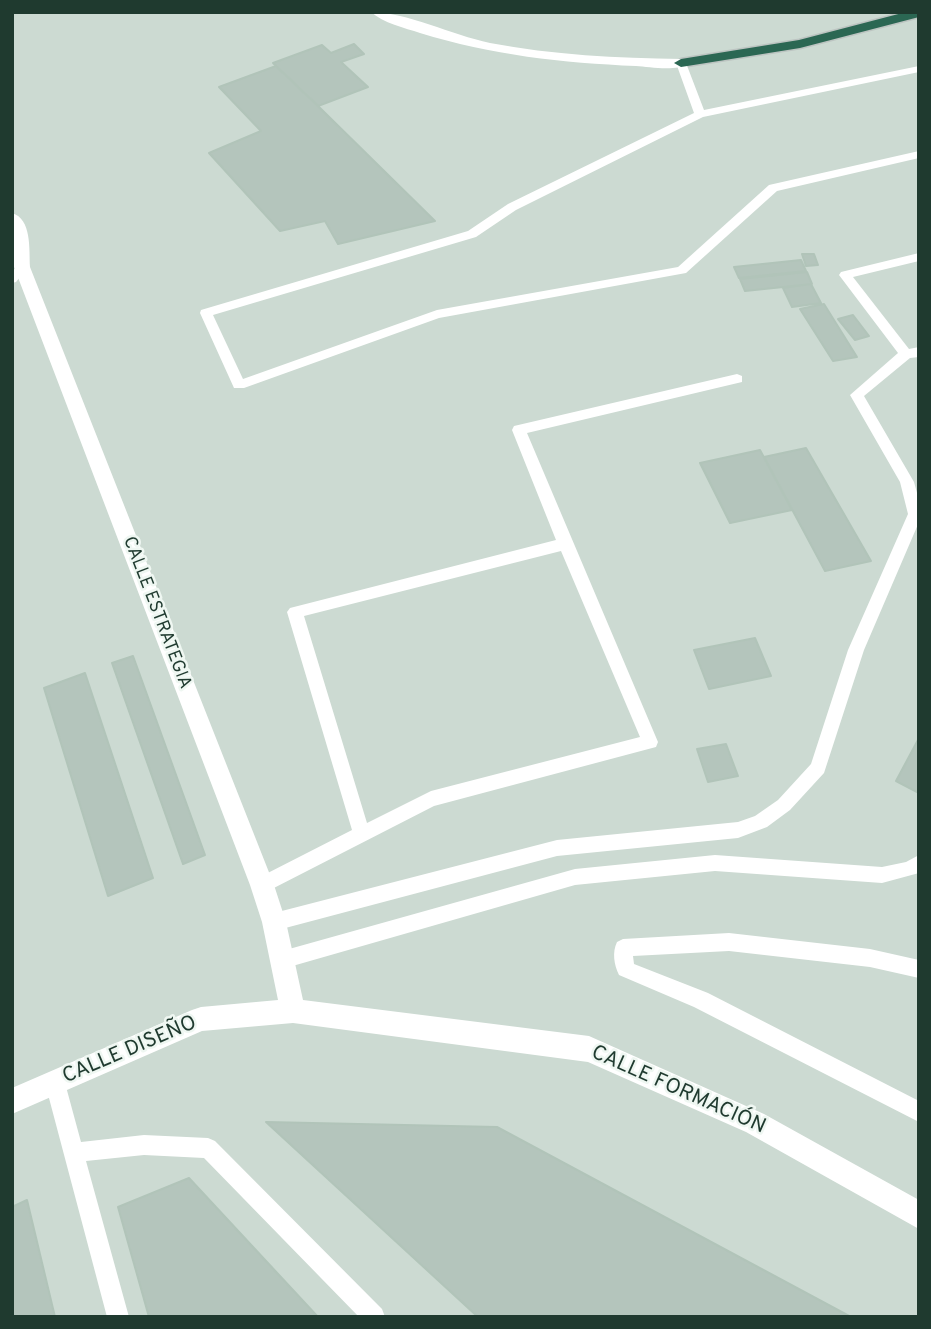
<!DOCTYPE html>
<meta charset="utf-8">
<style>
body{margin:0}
#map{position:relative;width:931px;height:1329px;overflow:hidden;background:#deeae3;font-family:Overpass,sans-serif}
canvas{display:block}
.frame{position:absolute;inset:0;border:14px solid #1f3a2f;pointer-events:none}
</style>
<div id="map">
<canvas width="931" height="1329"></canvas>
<div class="frame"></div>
</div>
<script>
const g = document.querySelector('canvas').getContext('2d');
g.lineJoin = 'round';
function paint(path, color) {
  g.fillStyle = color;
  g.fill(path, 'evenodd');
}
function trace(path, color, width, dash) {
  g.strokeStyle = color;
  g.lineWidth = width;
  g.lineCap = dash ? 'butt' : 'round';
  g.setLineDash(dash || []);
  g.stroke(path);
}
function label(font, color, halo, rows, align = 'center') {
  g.font = font + ' Overpass,sans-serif';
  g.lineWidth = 5;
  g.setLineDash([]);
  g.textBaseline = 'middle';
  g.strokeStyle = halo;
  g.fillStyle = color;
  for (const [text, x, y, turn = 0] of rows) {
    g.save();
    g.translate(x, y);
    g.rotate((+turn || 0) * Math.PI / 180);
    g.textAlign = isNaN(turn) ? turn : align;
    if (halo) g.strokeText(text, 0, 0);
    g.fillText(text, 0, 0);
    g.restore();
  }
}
paint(new Path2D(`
 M12,12H919V1317H12Z`), '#ccdad2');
const building = new Path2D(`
 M354,44L364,54L341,62L368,87L318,106L273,63L322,45L331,53Z
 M276,66L318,106L435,221L338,244L325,221L280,231L209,153L261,131L219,87Z
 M802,254H814L818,265L806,266Z
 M801,260L806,271L739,278L734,267Z
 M807,272L812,284L745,291L740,279Z
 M811,284L821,303L792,307L783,288Z
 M824,304L857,357L833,361L800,309Z
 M853,315L869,336L855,340L838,319Z
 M806,448L871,561L825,571L764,457Z
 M760,450L792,510L730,523L700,463Z
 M755,638L771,676L709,689L694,650Z
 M133,656L205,855L183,864L112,663Z
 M85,673L153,878L108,896L44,688Z
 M919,738V793L896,781Z
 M726,744L738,776L708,782L697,749Z
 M266,1122L497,1127L851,1317H478Z
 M189,1178L318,1317H149L118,1207Z
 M27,1200L55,1317H12V1207Z`);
paint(building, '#b4c5bc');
trace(building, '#b1c4b9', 2);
const motorway = new Path2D(`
 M906,12H919V17L800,48L681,67L674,63L681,59L799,40Z`);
trace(motorway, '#bcc4c1', 3);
paint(new Path2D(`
 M677,61L686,63L704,110L919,66V72L703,117L516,210L476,237L213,315L243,379L437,310L678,267L769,185L919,151V158L777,191L686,273L439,318L244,388H234L200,313L201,310L468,231L508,204L694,113L676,63Z
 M919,253V261L853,277L909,349L919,347V357L910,358L864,396L914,482L919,500V522L864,650L824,773L790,810L767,827L738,838L557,856L274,931L268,928L265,922L268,916L274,913L557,840L738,822L755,816L778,800L811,764L848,650L908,514L900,482L850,395L898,353L839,275L841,272Z
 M22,263L28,267L16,282L12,283V271Z
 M737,374L742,376V382L527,433L658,742L656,747L434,806L268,891L262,893L256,891L253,885L256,879L352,830L287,612L290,608L556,540L512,430L514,426ZM561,551L640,737L431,791L367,823L304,616Z
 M715,855L882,867L906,862L919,855V873L882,883L715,871L575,885L282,969L276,966L273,960L276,954L282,951L575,869Z
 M729,933L870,949L919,960V978L870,967L729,951L633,956L634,964L708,993L919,1101V1122L694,1007L619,975C614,965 612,952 617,942L623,939Z
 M55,1073L62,1076L65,1083L81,1142L144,1135L208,1138L215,1141L382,1309L385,1317H359L204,1158L144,1155L86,1161L129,1317H107L45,1083L48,1076Z`), '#fff');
paint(new Path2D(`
 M371,12C406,12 452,35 490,43C553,55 617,58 681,59L688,63C678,72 650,67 636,66C563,63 491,55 420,33C405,28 383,23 371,12Z
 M12,213C32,219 29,249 30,267L274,885L286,922L303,1000L589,1036L764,1114L919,1200V1229L746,1132L588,1062L293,1023L202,1031L12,1114V1088L192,1010L201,1007L278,1000L262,922L250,885L14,267Z`), '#fff');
paint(motorway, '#2b6753');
label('18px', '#1f3a2f', '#eff7f2', [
 ["CALLE ESTRATEGIA",156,613,69]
]);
label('21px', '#1f3a2f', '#eff7f2', [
 ["CALLE DISEÑO",130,1051,-23],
 ["CALLE FORMACIÓN",678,1091,24]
]);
</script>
